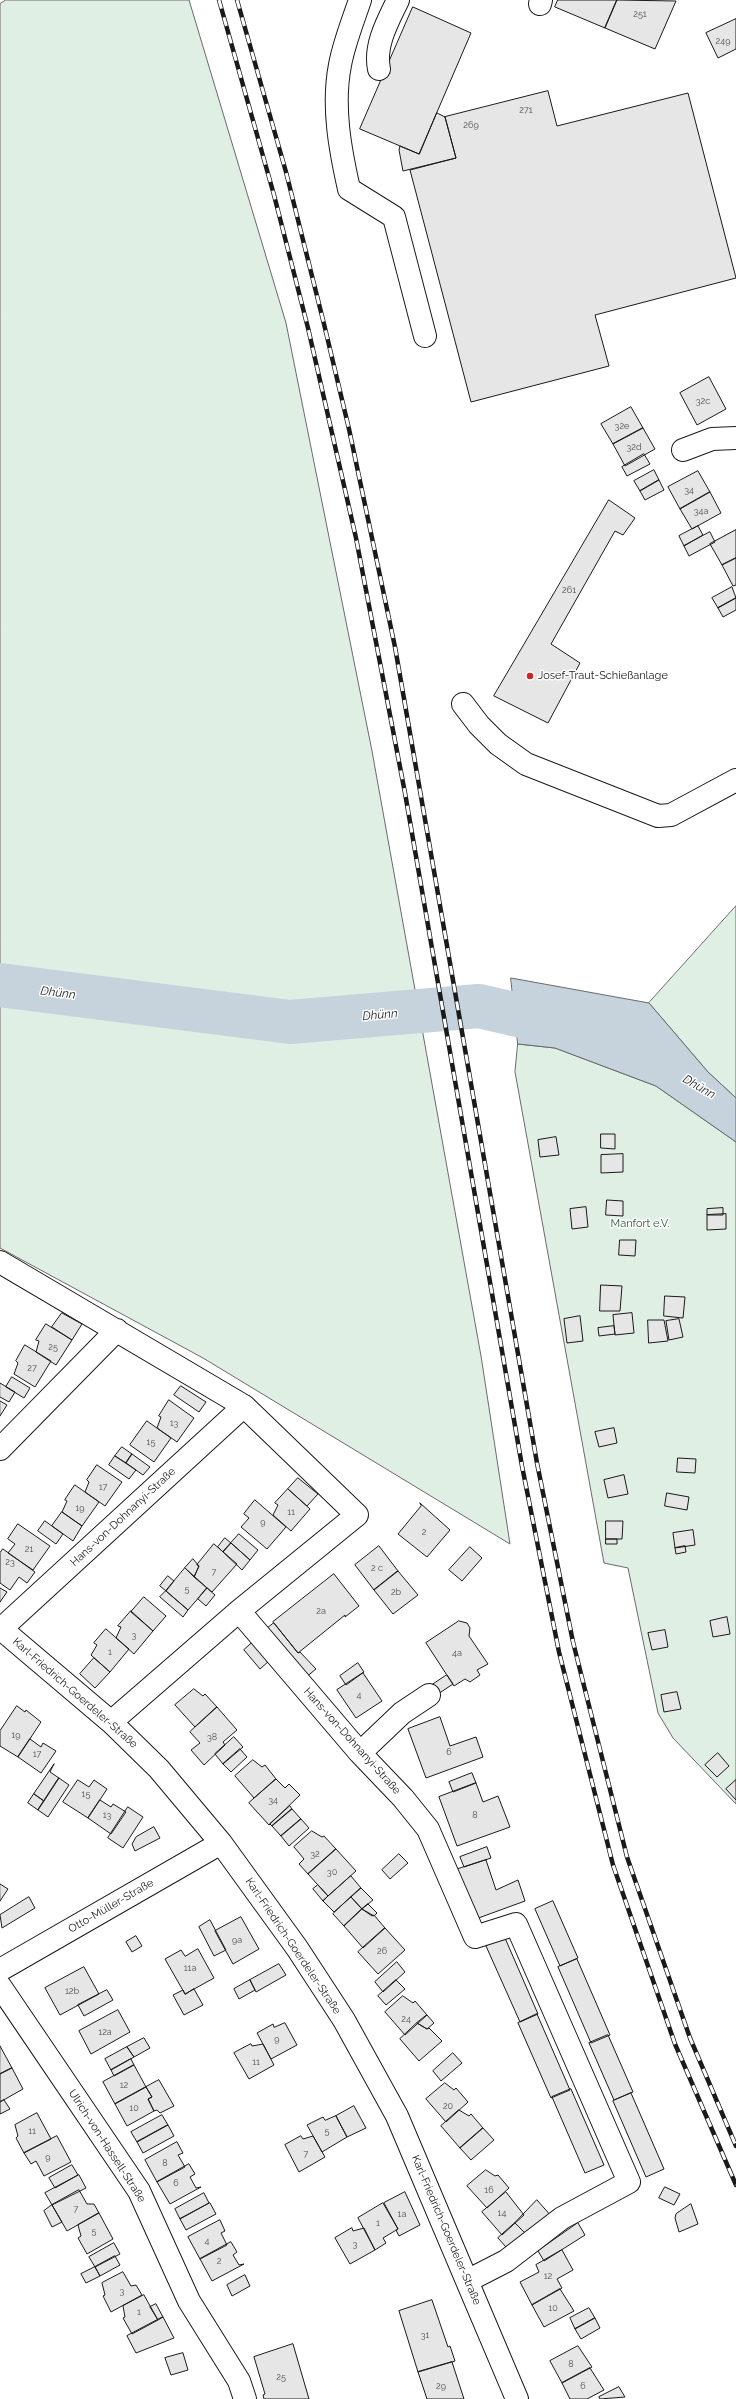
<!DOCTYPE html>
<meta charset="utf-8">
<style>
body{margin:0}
canvas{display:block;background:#fff}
</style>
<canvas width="736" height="2399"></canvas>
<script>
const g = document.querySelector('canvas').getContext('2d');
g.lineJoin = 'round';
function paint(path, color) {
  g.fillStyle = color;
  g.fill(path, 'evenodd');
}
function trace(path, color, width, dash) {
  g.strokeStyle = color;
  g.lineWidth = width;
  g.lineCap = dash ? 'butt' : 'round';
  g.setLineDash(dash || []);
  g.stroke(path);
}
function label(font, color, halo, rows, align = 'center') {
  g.font = font + ' Raleway,sans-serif';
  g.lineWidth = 3;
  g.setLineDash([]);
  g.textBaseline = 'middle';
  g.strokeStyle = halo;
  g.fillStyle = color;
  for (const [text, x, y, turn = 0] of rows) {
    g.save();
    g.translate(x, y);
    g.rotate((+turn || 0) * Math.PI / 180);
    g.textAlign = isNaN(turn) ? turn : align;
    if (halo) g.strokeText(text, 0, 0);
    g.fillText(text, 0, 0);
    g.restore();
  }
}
const green = new Path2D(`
 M6,0H189L286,323L372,751L481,1356L510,1544L203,1358L0,1248V4Z
 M736,906V1098L708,1072L649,1003Z
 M518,1044L555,1048L656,1086L736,1142V1804L673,1738L658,1713L628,1568L604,1563L515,1072Z`);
paint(green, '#e0efe3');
trace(green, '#6a6a6a', 1);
const water = new Path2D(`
 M511,978L649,1003L708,1072L736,1098V1142L656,1086L555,1048L518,1044Z`);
paint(water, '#c6d2dc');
trace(water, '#6a6a6a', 1);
trace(new Path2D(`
 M0,985L290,1022L479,1006L574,1028`), '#c6d2dc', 44);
const building = new Path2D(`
 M558,0H617L605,28L555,7Z
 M617,0L676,1L655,49L605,28Z
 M413,7L471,33L419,154L360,129Z
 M736,19V49L718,58L706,33Z
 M548,91L557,126L688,93L736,278L595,315L609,366L471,402L410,170L456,158L445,117Z
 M437,113L445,117L456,158L403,171L399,150L400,146L419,154Z
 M709,377L726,409L697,425L680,393Z
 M631,407L643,428L613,444L601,424Z
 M643,428L655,449L625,466L613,444Z
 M644,454L650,464L627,476L622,467Z
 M654,470L659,480L640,491L634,481Z
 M698,471L710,492L680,509L668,487Z
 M659,480L664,490L645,500L640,491Z
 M710,492L721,513L692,529L680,509Z
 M609,500L635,518L623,535L615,531L551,644L580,663L548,723L494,696Z
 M698,526L703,535L684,546L679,536Z
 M736,530V558L722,565L710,544Z
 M710,532L715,542L689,556L684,546Z
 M736,558V585L733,586L722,565Z
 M732,587L736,598L718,608L712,598Z
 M736,598V610L723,617L718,608Z
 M601,1134H615V1149L601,1148Z
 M556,1137L559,1155L540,1157L538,1140Z
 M623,1154V1172L601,1173V1155Z
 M607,1200L623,1201V1216L606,1215Z
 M586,1207L588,1227L572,1229L570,1209Z
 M723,1208V1215H707V1209Z
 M726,1214V1229L707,1230V1215Z
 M620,1240H636L635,1256L619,1255Z
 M601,1285L622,1286L620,1311H600Z
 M665,1296L685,1297L683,1318L664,1316Z
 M62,1313L82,1324L72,1340L52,1327Z
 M632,1313L634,1333L615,1335L613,1315Z
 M580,1316L583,1341L567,1343L564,1319Z
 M679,1319L683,1337L669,1340L666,1321Z
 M648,1320H664L668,1341L649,1343Z
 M46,1324L72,1340L56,1365L36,1352L39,1341L36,1340Z
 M614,1326L615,1334L599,1336L598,1328Z
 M25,1345L51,1361L35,1387L14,1374L18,1363L16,1361Z
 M12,1377L30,1388L24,1398L6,1387Z
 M0,1383L15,1392L9,1402L0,1397Z
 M181,1386L206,1402L199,1412L174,1395Z
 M169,1400L194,1418L177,1442L157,1428L161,1417L159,1416Z
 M0,1401L7,1405L0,1416Z
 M147,1421L171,1438L154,1462L130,1445Z
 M614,1428L617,1443L599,1447L595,1432Z
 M122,1447L132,1454L126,1463L115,1456Z
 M132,1454L150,1467L143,1475L126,1463Z
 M115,1456L136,1470L129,1479L109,1465Z
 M678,1458L696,1459L695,1473L677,1472Z
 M97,1465L122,1482L105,1506L85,1492L89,1482L87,1480Z
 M624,1475L628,1494L608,1498L604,1480Z
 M298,1478L318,1494L307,1506L288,1489Z
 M75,1485L99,1502L82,1526L62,1512L67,1501L65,1500Z
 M288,1489L310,1509L291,1531L273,1515L278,1505L275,1503Z
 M667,1493L689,1497L687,1510L665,1506Z
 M255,1500L286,1527L267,1549L241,1527L249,1518L244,1514Z
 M420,1503L450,1530L427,1557L398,1534L421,1506Z
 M62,1512L82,1526L73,1541L52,1526Z
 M45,1521L63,1534L56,1544L38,1531Z
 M606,1521H623L622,1539H606Z
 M18,1524L50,1546L33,1570L8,1553L15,1544L8,1539Z
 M693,1530L695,1545L675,1548L673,1533Z
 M239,1534L258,1550L250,1560L231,1543Z
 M225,1538L231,1543L223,1552L218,1547Z
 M606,1539H617V1544H606Z
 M231,1543L250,1560L242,1570L223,1552Z
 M214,1544L237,1564L212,1592L194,1577L199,1566L197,1565Z
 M379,1546L398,1571L374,1590L355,1565Z
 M685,1546L686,1552L676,1554L675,1548Z
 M470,1547L482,1558L462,1581L449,1570Z
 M3,1549L35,1572L27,1583L19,1577L10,1590L0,1583V1553Z
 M193,1559L199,1566L194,1577L185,1568Z
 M185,1568L207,1588L188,1610L166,1591Z
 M398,1571L418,1595L393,1614L374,1590Z
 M334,1574L359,1606L345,1617V1615L298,1653L273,1622Z
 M168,1576L174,1581L166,1591L160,1586Z
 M0,1588L7,1592L0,1602Z
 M207,1588L215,1595L206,1606L198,1599Z
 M166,1591L188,1610L183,1617L160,1597Z
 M144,1597L166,1616L153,1631L131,1612Z
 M131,1611L153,1631L134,1654L116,1638L121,1627L118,1626Z
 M727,1617L730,1634L713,1637L710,1621Z
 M459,1621L467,1623L470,1628L469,1636L488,1664L477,1670L480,1675L470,1682L465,1679L454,1686L426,1643Z
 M274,1623L298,1653L300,1652L316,1669L305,1678L264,1631Z
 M106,1629L129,1649L110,1672L91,1655L97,1645L94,1643Z
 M665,1630L668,1647L652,1650L648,1633Z
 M253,1642L269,1661L260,1669L244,1650Z
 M94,1658L110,1672L95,1688L80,1674Z
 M358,1663L364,1672L346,1685L340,1676Z
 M363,1673L382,1701L356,1718L337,1690Z
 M447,1675L453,1684L432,1698L426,1689Z
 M194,1689L203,1696L205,1694L217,1707L195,1727L175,1705Z
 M677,1692L681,1709L664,1712L661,1695Z
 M17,1706L25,1712L26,1710L41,1722L18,1757L0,1746V1731Z
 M217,1707L237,1730L223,1742L225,1745L204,1765L191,1750L200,1743L190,1732Z
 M440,1717L450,1746L476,1737L483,1757L426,1778L408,1729Z
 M234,1737L243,1747L223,1764L215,1754Z
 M30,1739L41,1747L43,1743L56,1751L41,1773L18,1757Z
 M240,1749L247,1757L231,1772L223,1764Z
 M718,1753L729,1766L717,1777L705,1765Z
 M253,1760L262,1767L265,1765L276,1779L254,1798L235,1776Z
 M54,1764L50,1772L59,1778L44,1801L34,1794Z
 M472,1773L476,1783L453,1792L449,1782Z
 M59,1778L69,1785L48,1817L38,1810Z
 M276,1779L285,1788L289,1784L300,1795L269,1825L249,1803Z
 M78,1780L89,1787L94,1780L107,1789L88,1818L63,1802Z
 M736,1780V1800L726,1789Z
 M476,1783L483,1802L498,1796L510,1827L457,1846L439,1797Z
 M34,1794L44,1801L38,1810L28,1803Z
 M100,1800L111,1807L113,1804L126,1812L111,1834L88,1818Z
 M290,1806L292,1809L272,1826L270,1824Z
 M128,1807L143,1817L123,1848L108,1838Z
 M292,1809L301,1819L281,1836L272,1826Z
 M301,1819L309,1828L289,1846L281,1836Z
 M154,1827L160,1838L135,1851L132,1844L136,1837Z
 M312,1831L322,1837L324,1836L336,1849L308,1874L299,1864L304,1859L294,1847Z
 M487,1847L491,1858L464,1867L460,1857Z
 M336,1849L356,1871L328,1896L308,1874Z
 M399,1854L408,1863L390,1879L382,1870Z
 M486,1860L496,1890L518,1880L525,1901L473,1920L455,1870Z
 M351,1876L361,1888L334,1912L323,1901Z
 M0,1884L8,1889L0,1901Z
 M318,1885L328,1896L323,1901L313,1889Z
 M361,1888L373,1900L362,1909L351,1897Z
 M29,1897L35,1908L2,1928L0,1915Z
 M351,1897L362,1909L344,1926L333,1914Z
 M553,1901L578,1958L560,1966L535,1909Z
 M368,1904L377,1913L374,1916L362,1909Z
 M362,1909L372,1916L374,1915L385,1928L363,1948L344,1926Z
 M241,1917L259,1949L233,1964L215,1931Z
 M210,1920L226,1950L214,1956L199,1927Z
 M385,1928L405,1950L378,1974L358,1952Z
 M136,1936L142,1946L132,1952L126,1942Z
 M505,1938L538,2014L520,2022L486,1946Z
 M198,1949L214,1978L185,1994L165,1959L181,1950L185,1956Z
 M577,1959L610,2035L591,2043L558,1967Z
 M397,1962L405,1972L383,1992L375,1982Z
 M279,1964L286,1975L256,1992L250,1980Z
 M84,1967L99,1994L60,2015L45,1988Z
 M250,1980L255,1990L239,1999L234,1989Z
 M396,1980L405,1989L386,2005L378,1996Z
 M194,1989L203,2005L184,2015L173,1995L183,1990L185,1994Z
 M107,1990L113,2000L84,2016L78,2005Z
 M403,1996L413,2003L415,2001L427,2015L405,2035L385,2012Z
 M118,2010L130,2032L91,2054L79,2031Z
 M537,2014L570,2090L551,2098L518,2023Z
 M427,2015L434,2023L427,2029L417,2023Z
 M285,2023L297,2045L271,2059L257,2033L273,2024L274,2027Z
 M417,2023L427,2029L429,2028L442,2041L419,2061L400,2039Z
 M608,2035L633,2092L614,2100L589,2043Z
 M144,2038L150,2048L134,2057L127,2047Z
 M251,2044L252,2046L263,2044L274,2065L249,2079L234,2053Z
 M0,2046L12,2068L0,2074Z
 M127,2047L134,2057L111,2070L105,2059Z
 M453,2053L462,2063L441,2081L433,2071Z
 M131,2059L134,2065L114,2076L111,2070Z
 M134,2065L146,2087L115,2104L103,2082Z
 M12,2068L23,2089L0,2102V2074Z
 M159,2080L174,2106L160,2113L157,2110L154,2111L148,2099L152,2097L146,2087Z
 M445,2083L454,2090L456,2088L468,2102L446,2122L426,2099Z
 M146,2087L152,2097L148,2099L154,2111L127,2126L115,2104Z
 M571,2089L604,2165L585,2173L552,2097Z
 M631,2093L664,2169L646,2177L613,2101Z
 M4,2100L10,2109L0,2114V2102Z
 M354,2106L366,2128L347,2137L336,2116Z
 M459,2110L469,2116L471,2114L483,2128L460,2148L441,2126Z
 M37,2113L51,2139L24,2153L16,2138L18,2136L15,2125Z
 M162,2115L168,2125L137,2142L131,2132Z
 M336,2116L347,2137L322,2152L307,2125L323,2117L325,2120Z
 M168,2125L174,2136L143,2153L137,2142Z
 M483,2128L494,2140L471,2160L460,2148Z
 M57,2136L71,2162L44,2176L36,2161L31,2164L24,2153Z
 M301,2136L303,2139L313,2136L325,2157L299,2172L285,2145Z
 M177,2142L183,2153L178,2155L185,2167L157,2182L145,2160Z
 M189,2164L195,2174L190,2177L196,2188L201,2187L170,2204L157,2182Z
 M72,2165L78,2175L55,2188L49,2178Z
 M486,2170L495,2176L498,2175L509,2188L487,2208L467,2186Z
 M79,2175L86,2188L52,2205L45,2193Z
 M665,2187L680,2194L674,2205L659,2198Z
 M79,2190L87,2204H94L99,2213L67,2231L52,2205Z
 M405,2192L420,2225L399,2236L396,2230L398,2229L384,2203Z
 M506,2192L524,2215L502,2235L482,2212Z
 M204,2193L209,2203L180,2219L175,2209Z
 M537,2200L552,2217L526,2234L515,2223Z
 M210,2203L216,2214L186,2230L180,2219Z
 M383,2203L398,2229L383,2238L386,2243L375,2250L358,2218Z
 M691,2204L698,2224L679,2232L675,2218L676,2214Z
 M52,2205L62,2222L52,2227L44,2211Z
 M99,2213L113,2239L87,2254L78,2238L81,2236L78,2225Z
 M220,2220L225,2231L221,2233L227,2245L200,2259L188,2237Z
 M515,2223L526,2234L506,2247L498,2238Z
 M578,2223L585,2235L544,2261L538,2251Z
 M352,2228L353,2231L364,2228L375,2250L350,2264L335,2238Z
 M231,2242L237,2252L233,2255L239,2265L244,2264L212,2281L200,2259Z
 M114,2243L120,2254L95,2267L89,2257Z
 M562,2250L573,2270L557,2279L562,2288L532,2305L520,2282L539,2272L536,2265Z
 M115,2256L120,2265L100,2276L95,2267Z
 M95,2267L100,2276L86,2283L81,2274Z
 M123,2272L131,2286L136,2285L142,2295L111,2312L103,2296L105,2295L102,2283Z
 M245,2275L250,2286L232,2296L227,2285Z
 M560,2289L574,2311L544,2327L532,2305Z
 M144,2295L158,2320L132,2334L123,2318L125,2317L123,2306Z
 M432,2300L448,2347L450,2346L455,2361L418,2372L399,2311Z
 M156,2304L163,2317L158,2320L150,2307Z
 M589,2308L595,2318L575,2329L570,2318Z
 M163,2317L174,2338L136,2353L127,2336Z
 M595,2318L600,2328L581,2339L575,2329Z
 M293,2344L309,2399H264L263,2395L265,2394L254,2357Z
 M578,2346L592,2367L562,2383L550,2361Z
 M183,2353L188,2370L171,2375L165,2358Z
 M452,2362L464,2399H427L418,2372Z
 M590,2368L604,2390L587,2399H570L562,2383Z
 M619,2387L625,2397L600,2399L599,2397Z`);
paint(building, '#e6e6e6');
trace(building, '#1a1a1a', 1);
const minor = new Path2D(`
 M360,0C353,21 344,43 340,65C332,106 340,149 349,189L394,217L425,336
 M540,4L541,0
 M379,69C374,45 388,21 398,0
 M683,450L712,439L736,438
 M463,704L479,725L498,744L526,764L658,816L671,815L736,780
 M0,1262L244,1406L357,1515L239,1611L111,1722
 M0,1449L117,1330
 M239,1611L360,1753L403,1798L428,1829L475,1937L516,1924L629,2182L562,2218L506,2261L469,2280
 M0,1628L111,1722L159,1769L221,1843L297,1948L344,2020L397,2116L517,2399
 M1,1629L244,1406
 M360,1753L402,1713L429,1695
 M0,1970L221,1843
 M0,1986L139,2191L189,2301L239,2381L245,2399`);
trace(minor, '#1a1a1a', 24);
trace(minor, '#fff', 22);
const rail = new Path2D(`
 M219,0L274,195L308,328L356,538L405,793L522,1466L559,1652L613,1865L675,2044L736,2185
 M237,0L286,172L324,324L349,429L395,647L537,1463L573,1642L627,1857L690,2038L736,2146`);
trace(rail, '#1a1a1a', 4.5);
trace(rail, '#fff', 3, [9]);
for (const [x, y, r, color] of [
 [530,676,4,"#c62828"]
]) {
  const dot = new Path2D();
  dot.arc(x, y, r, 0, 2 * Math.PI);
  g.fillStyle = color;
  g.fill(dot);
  trace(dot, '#fff', 1.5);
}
label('9px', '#4d4d4d', null, [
 ["251",640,14],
 ["249",723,41],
 ["271",526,110],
 ["269",471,125],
 ["32c",703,401],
 ["32e",622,426],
 ["32d",634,447],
 ["34",689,490],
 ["34a",701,511],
 ["261",569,590],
 ["25",53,1347],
 ["27",32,1368],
 ["13",174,1423],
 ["15",151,1442],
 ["17",103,1487],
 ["19",80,1508],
 ["11",291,1512],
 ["9",263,1522],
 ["2",424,1532],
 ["21",29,1549],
 ["23",10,1562],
 ["2 c",377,1568],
 ["7",214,1572],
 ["5",187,1589],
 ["2b",396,1592],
 ["2a",321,1611],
 ["3",134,1635],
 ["1",110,1652],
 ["4a",457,1653],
 ["4",359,1695],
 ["19",16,1735],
 ["38",212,1737],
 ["6",449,1752],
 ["17",37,1754],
 ["15",86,1794],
 ["34",273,1800],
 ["13",107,1815],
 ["8",475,1815],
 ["32",315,1854],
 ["30",332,1872],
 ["9a",237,1940],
 ["26",382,1951],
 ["11a",190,1968],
 ["12b",72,1991],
 ["24",406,2019],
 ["12a",105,2032],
 ["9",277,2039],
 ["11",256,2062],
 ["12",124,2085],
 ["20",448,2106],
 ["10",134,2108],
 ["11",32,2131],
 ["5",327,2131],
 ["7",306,2154],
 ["9",48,2157],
 ["8",165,2163],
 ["6",176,2183],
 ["16",489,2190],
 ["7",76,2209],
 ["14",502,2213],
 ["1a",402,2214],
 ["1",378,2223],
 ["5",94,2231],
 ["4",207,2241],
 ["3",355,2244],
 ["2",219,2261],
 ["12",548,2276],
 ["3",122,2291],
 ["10",553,2308],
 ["1",139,2312],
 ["31",425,2335],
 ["8",571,2364],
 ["25",281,2377],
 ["29",441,2386],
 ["6",583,2386]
]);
label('11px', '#1a1a1a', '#fff', [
 ["Josef-Traut-Schießanlage",538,676]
], 'left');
label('11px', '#2b5a34', '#fff', [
 ["Manfort e.V.",640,1224]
]);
label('11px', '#1a1a1a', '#fff', [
 ["Hans-von-Dohnanyi-Straße",123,1517,-43],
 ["Karl-Friedrich-Goerdeler-Straße",75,1693,41],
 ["Hans-von-Dohnanyi-Straße",352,1741,48],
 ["Otto-Müller-Straße",111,1906,-30],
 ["Karl-Friedrich-Goerdeler-Straße",293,1946,56],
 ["Ulrich-von-Hassell-Straße",107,2146,57],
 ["Karl-Friedrich-Goerdeler-Straße",446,2230,67]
]);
label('italic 12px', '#1a1a1a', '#fff', [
 ["Dhünn",58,993,7],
 ["Dhünn",380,1015,-5],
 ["Dhünn",699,1087,30]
]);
</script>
